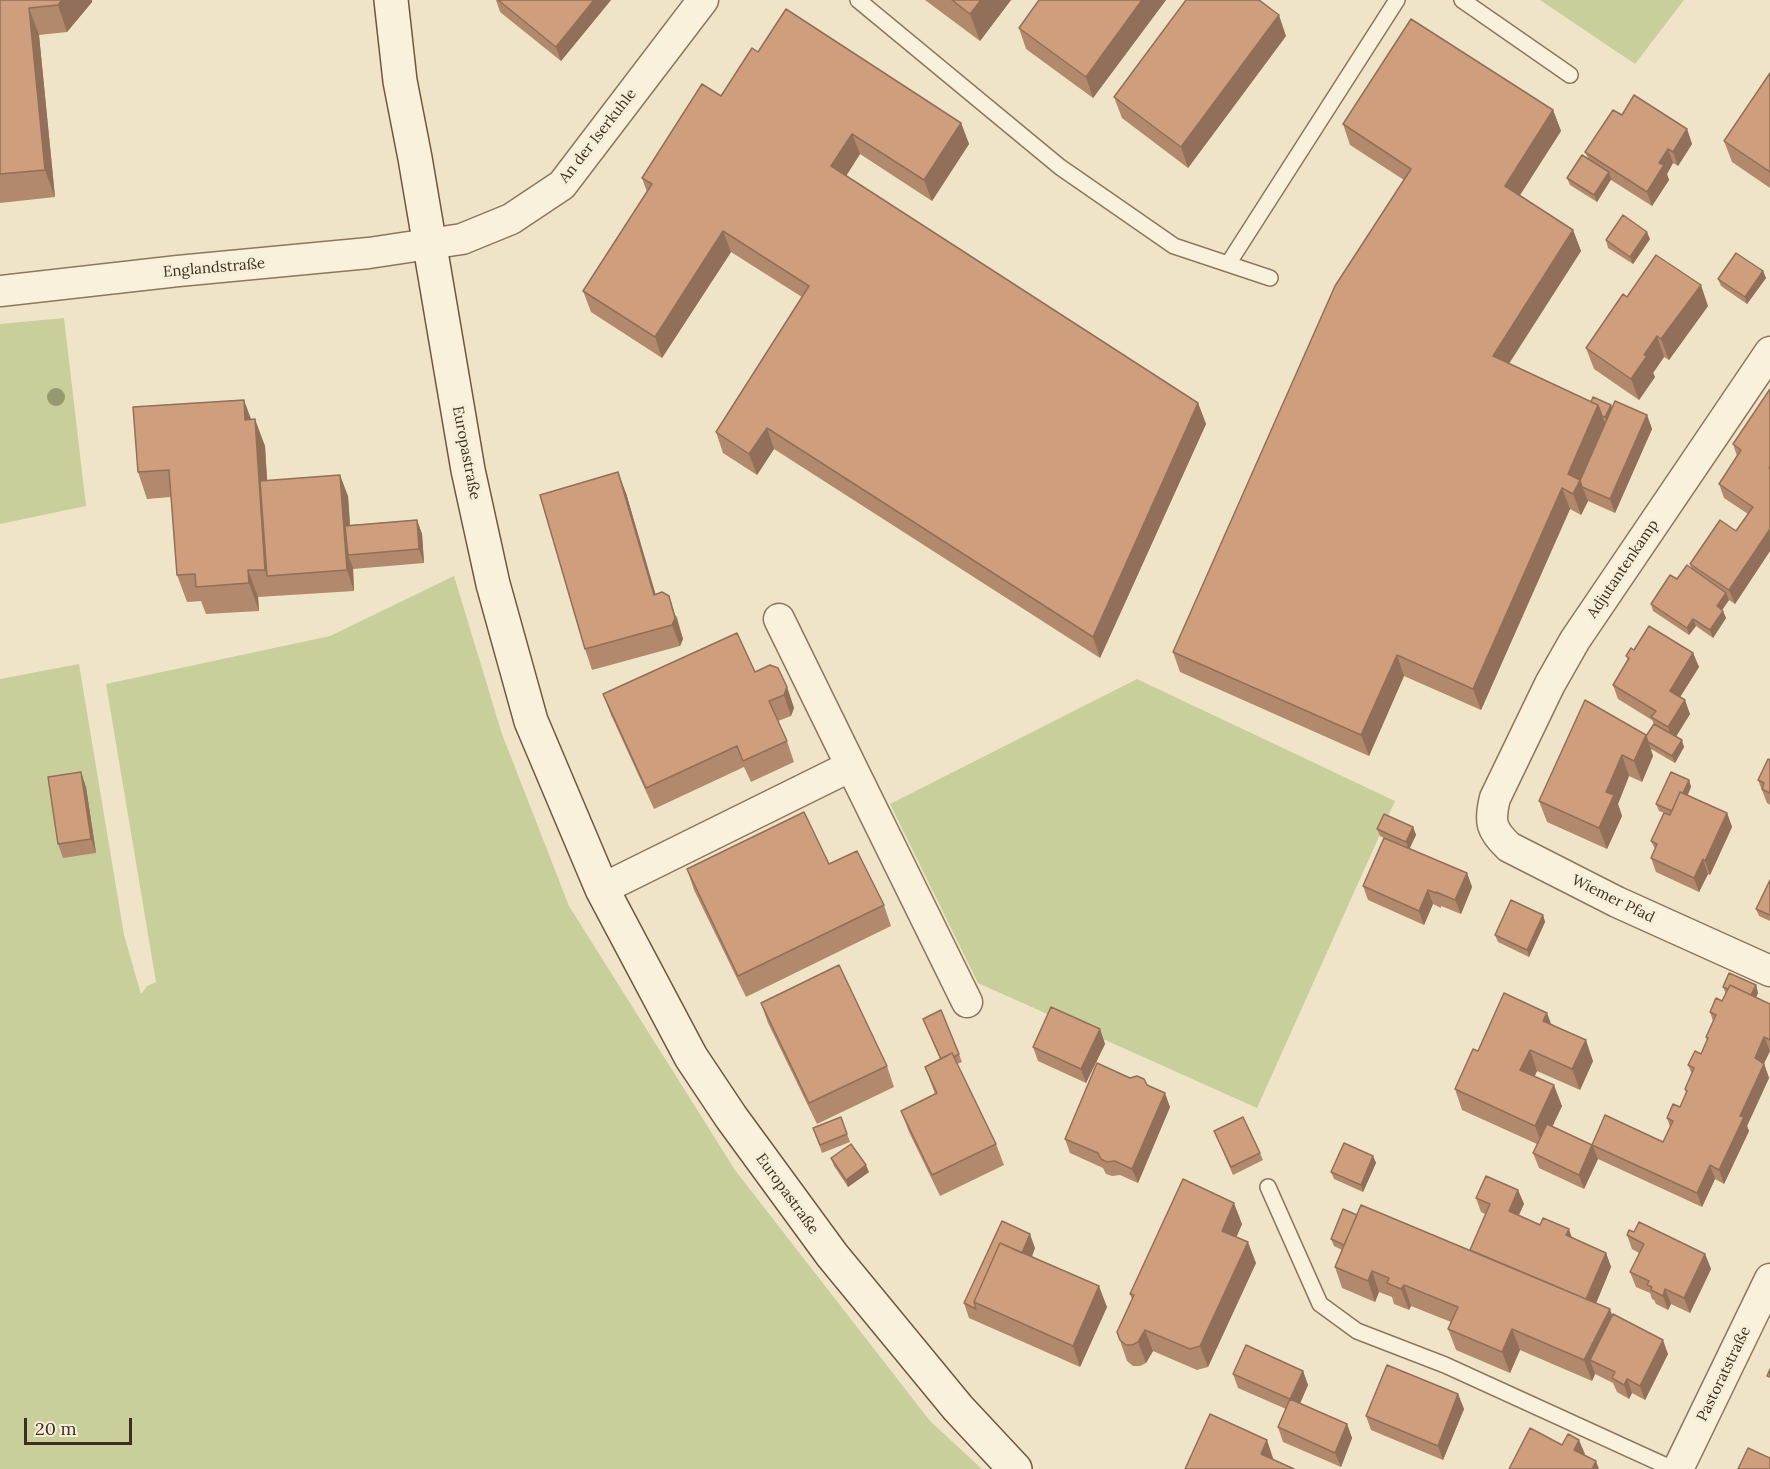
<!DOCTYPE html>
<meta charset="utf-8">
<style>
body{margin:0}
#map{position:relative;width:1770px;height:1469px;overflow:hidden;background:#f0e4c8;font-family:Lora,serif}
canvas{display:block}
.scale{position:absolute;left:24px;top:1418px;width:108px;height:27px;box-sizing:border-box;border:3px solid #3d2e20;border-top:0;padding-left:8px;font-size:18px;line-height:21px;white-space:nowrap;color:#3d2e20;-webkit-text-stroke:4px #f7eed8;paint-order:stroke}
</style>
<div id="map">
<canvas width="1770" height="1469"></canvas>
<div class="scale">20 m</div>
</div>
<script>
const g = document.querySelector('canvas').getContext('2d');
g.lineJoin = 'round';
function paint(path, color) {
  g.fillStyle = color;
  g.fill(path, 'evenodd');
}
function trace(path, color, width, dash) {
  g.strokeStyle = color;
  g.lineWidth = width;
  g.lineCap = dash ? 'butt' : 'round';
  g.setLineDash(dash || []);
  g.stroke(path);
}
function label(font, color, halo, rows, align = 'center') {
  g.font = font + ' Lora,serif';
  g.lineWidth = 6;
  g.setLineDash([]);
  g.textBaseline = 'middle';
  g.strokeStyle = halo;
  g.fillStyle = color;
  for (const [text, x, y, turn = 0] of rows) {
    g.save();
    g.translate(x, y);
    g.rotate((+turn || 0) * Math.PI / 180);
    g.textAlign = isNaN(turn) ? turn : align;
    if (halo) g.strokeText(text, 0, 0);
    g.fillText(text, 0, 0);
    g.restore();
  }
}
paint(new Path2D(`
 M1540,0H1684L1635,64Z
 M64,318L86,506L0,524V324Z
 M454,576L502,734L569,906L735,1170L930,1421L982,1469H0V679L79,664L124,935L141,994L147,986L156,982L106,684L330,636Z
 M1137,679L1395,801L1257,1108L978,983L890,804Z`), '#c9cf9b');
const lane = new Path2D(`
 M858,0L1060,167L1174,246L1270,278
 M1462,0L1570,75
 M1228,264L1397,0
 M1268,1187L1320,1304L1357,1331L1445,1365L1673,1469`);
const street = new Path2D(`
 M0,291L178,271L369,253L462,239L511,219L562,185L703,0
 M1770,352L1575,640L1550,684L1495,798C1489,822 1491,830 1509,847L1617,902L1770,971
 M851,766L967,1002
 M602,889L851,766L779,619
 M1678,1469L1770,1279`);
const secondary = new Path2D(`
 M391,0L400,81L415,158L468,470L493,584L531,721L602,889L691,1057L731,1117L832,1255L958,1408L1015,1469`);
trace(lane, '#8d765c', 18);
trace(street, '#8d765c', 33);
trace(secondary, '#6f573f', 36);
trace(lane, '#faf1dc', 15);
trace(street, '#faf1dc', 30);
trace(secondary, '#faf1dc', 33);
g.fillStyle = '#96986f';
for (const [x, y] of [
 [56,397]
]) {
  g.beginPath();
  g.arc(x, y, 9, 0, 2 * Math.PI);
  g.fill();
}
paint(new Path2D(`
 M0,0H92V2L67,32L39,35L55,197L0,203Z
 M496,0H611L561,61L500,12Z
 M925,0H1011L980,41Z
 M1166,0L1093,98L1026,49L1019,28Z
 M1286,36L1188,168L1122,118L1114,97Z
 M758,52L961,123L969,144L932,201L860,154L846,176L1198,403L1206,424L1100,658L774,449L757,475L723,453L716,432L802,297L731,252L662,358L591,312L583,291L647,192L642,178L721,96Z
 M1770,73V188L1732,162L1724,141Z
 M1553,110L1561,131L1520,195L1573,230L1581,251L1509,364L1591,402L1611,405L1612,408L1647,415L1652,429L1615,513L1588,501L1581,515L1570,509L1481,710L1404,676L1369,756L1180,672L1173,652L1404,180L1350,145L1343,124Z
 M1622,115L1687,129L1692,144L1678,166L1673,163L1667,174L1669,180L1652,206L1611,180L1597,202L1570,185L1567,178L1588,158L1585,152Z
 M1650,239L1633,264L1608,248L1606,240Z
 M1763,271L1766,278L1747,304L1721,286L1718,279Z
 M1627,297L1708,306L1669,360L1664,357L1653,373L1655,377L1639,400L1594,369L1586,348Z
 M1770,389V551L1735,604L1729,600L1722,610L1726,618L1713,638L1696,626L1689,635L1653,611L1651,604L1677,579L1692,569L1690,564L1736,531L1748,514L1724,498L1719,484L1737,456L1733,444Z
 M251,419L265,446L267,480L348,496L350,525L417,520L422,534L424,563L353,569V568L354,591L258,597L259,611L206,614L201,601L187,602L177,575L171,497L147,499L138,472Z
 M626,493L655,595L677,617L683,639L680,646L592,670L585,649Z
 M1634,650L1693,653L1699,667L1680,697L1690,714L1676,737L1684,747L1675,763L1651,749L1653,756L1642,782L1629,776L1618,804L1622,816L1607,849L1547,822L1539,801L1646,736L1654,724L1652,720L1618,699L1613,685L1628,660L1626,656Z
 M755,672L787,687L794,708L791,716L778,721L787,741L794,762L751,782L744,767L654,809L611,715L603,694Z
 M1770,760V805L1767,803L1758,780Z
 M1689,780L1691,787L1688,795L1727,813L1732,827L1710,875L1708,874L1699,892L1656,872L1651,858L1655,849L1651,841L1664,813L1659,811L1656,804Z
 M86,787L96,853L63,858L58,844Z
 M1413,827L1416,835L1409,848L1467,873L1472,887L1461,914L1441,906V908L1433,904L1424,925L1368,900L1363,886L1384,838L1380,836L1377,829Z
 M829,864L884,905L891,926L746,997L694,890L687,869Z
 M1770,880V921L1759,916L1756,909Z
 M1543,915L1545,922L1529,957L1498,942L1495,935Z
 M1756,985L1758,993L1756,997L1770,1004V1051L1764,1063L1769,1078L1747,1126L1749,1131L1724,1184L1715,1179L1702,1207L1598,1159L1584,1189L1539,1168L1533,1153L1537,1144L1462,1110L1455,1089L1478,1051L1552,1024L1593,1061L1580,1090L1537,1071L1534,1077L1562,1106L1552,1126L1592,1145L1663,1142L1670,1127L1667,1118L1680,1107L1686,1093L1685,1089L1692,1074L1688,1065L1701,1054L1707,1041L1706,1037L1713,1021L1710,1012L1722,1001L1726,994L1723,987Z
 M761,1003L887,1066L894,1087L817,1124L768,1023Z
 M923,1019L959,1054L962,1062L957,1064L996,1144L1004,1165L940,1196L909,1132L901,1111L935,1094L925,1067L940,1059Z
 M1100,1029L1105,1044L1086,1083L1038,1061L1033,1047Z
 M1147,1085L1170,1107L1138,1183L1120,1175L1112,1176L1106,1174L1103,1168L1070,1153L1065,1139Z
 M841,1117L850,1142L822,1153L813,1128Z
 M1214,1131L1260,1153L1263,1160L1233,1175Z
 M1373,1156L1376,1163L1363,1192L1334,1179L1331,1172Z
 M831,1158L869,1172L848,1187L834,1166Z
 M1518,1190L1524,1204L1519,1215L1606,1253L1611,1267L1596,1303L1612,1316L1668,1354L1645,1400L1632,1393L1629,1399L1617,1392L1613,1383L1595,1374L1592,1381L1520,1350L1510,1373L1456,1350L1448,1329L1451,1322L1411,1306L1409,1310L1394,1304L1392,1297L1379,1292L1375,1302L1342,1288L1335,1267L1342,1250L1334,1246L1331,1239L1357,1215L1470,1250L1485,1214L1481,1212L1476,1198Z
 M1242,1224L1236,1237L1256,1263L1208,1367L1197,1370L1153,1351L1146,1363L1140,1366H1133L1127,1361L1117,1332L1132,1299L1130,1294Z
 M1634,1232L1705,1254L1711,1269L1690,1313L1671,1304L1668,1310L1656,1304L1654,1300L1652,1299L1650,1293L1636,1287L1630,1272L1639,1253L1632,1249L1627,1235Z
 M1035,1248L1032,1257L1107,1307L1080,1367L969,1318L964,1303Z
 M1303,1371L1308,1385L1300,1403L1347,1424L1352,1438L1341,1467L1283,1442L1278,1427L1286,1409L1238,1388L1233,1374Z
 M1458,1394L1464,1409L1443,1460L1371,1430L1366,1416Z`), '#b2896c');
paint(new Path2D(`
 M62,0H92V2L67,32L58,5Z
 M594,0H611L561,61L556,47Z
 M981,0H1011L980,41L970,14Z
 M1142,0H1166L1093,98L1086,77Z
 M29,8L39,35L55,197L45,170Z
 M1279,15L1286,36L1188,168L1181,147Z
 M1553,110L1561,131L1513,206L1505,186Z
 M961,123L969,144L932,201L924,180Z
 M1687,129L1692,144L1678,166L1673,152Z
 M852,134L860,154L839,187L831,166Z
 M1668,149L1673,163L1667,174L1669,180L1652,206L1647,192L1659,163Z
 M1609,172L1611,179L1597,202L1594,195Z
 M1573,230L1581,251L1500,377L1493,356Z
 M723,231L731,252L662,358L655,337Z
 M1647,232L1650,239L1633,264L1630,257Z
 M1763,271L1766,278L1747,304L1745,297Z
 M1701,285L1708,306L1669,360L1661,339Z
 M1657,336L1664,357L1653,373L1655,377L1639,400L1631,379L1644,355Z
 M244,400L254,427L245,420Z
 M1198,403L1206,424L1100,658L1093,637Z
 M1598,405L1606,426L1581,483L1588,501L1581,515L1573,494L1568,474Z
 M1611,405L1613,412L1608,424L1605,417Z
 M1647,415L1652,429L1615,513L1610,499Z
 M255,419L265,446L273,576H267L265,570Z
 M767,428L774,449L757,475L749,454Z
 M618,472L626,493L662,616L654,595Z
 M340,475L348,496L352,554L348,555L353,568L354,591L347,570Z
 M1562,488L1570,509L1481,710L1473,689Z
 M417,520L422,534L424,563L419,549Z
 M1770,529V551L1735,604L1729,590Z
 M248,570L258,597L259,611L249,583Z
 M1726,593L1729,600L1720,613L1717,606Z
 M669,596L683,639L680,646L672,625Z
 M1723,611L1726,618L1713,638L1710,630Z
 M1693,619L1696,626L1689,635L1687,628Z
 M1693,653L1699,667L1675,705L1670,691Z
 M1397,655L1404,676L1369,756L1361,735Z
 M787,687L794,708L791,716L784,695Z
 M1685,700L1690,714L1673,741L1668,727Z
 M1646,735L1653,756L1642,782L1634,761Z
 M1682,740L1684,747L1675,763L1672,756Z
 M1622,755L1629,776L1618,804L1622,816L1607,849L1599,828L1606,792Z
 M81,772L86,787L96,853L91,839Z
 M1689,780L1691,787L1676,819L1673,811Z
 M1727,813L1732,827L1710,875L1705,861Z
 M1413,827L1416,835L1409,850L1406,842Z
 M1703,859L1708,874L1699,892L1694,878Z
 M1467,873L1472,887L1461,914L1455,900Z
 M1428,890L1433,904L1424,925L1419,911Z
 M1543,915L1545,922L1529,957L1527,950Z
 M1756,985L1758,993L1752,1007L1749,999Z
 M1547,1013L1555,1034L1543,1021Z
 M1100,1029L1105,1044L1086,1083L1081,1069Z
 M1764,1037L1770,1051L1760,1072L1755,1058Z
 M1586,1040L1593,1061L1580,1090L1572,1069Z
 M1530,1050L1537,1071L1528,1091L1520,1070Z
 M1764,1064L1769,1078L1747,1126L1749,1131L1724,1184L1719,1170L1740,1116Z
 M1554,1085L1562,1106L1543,1147L1535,1126Z
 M1165,1093L1170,1107L1138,1183L1132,1169Z
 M1592,1145L1598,1159L1584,1189L1579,1175Z
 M1373,1156L1376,1163L1363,1192L1361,1185Z
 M866,1165L869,1172L848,1187L846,1180Z
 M1710,1165L1715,1179L1702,1207L1697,1193Z
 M1518,1190L1524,1204L1514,1225L1509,1211Z
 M1234,1203L1242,1224L1230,1252L1222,1231Z
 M1569,1229L1574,1244L1566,1235Z
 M1030,1234L1035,1248L1025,1272L1020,1257Z
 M1248,1242L1256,1263L1208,1367L1200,1346Z
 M1606,1253L1611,1267L1590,1318L1584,1304Z
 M1705,1254L1711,1269L1690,1313L1684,1298Z
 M1372,1271L1379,1292L1375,1302L1368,1281Z
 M1404,1285L1411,1306L1409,1310L1401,1289Z
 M1099,1286L1107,1307L1080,1367L1073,1346Z
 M1665,1289L1671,1304L1668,1310L1663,1296Z
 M1610,1309L1617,1330L1590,1360L1595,1374L1592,1381L1584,1360Z
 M1512,1329L1520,1350L1510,1373L1502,1352Z
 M1145,1330L1153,1351L1146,1363L1138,1342Z
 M1663,1340L1668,1354L1645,1400L1640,1386Z
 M1303,1371L1308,1385L1296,1413L1290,1399Z
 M1627,1379L1632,1393L1629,1399L1624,1385Z
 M1458,1394L1464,1409L1443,1460L1438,1446Z
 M1347,1424L1352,1438L1341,1467L1335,1453Z
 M1267,1440L1274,1461L1261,1454Z
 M1579,1440L1585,1454L1579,1465L1574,1450Z
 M1596,1461L1599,1469H1592Z`), '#916f58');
const building = new Path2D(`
 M0,0H62L58,5L29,8L45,170L0,174Z
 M498,0H594L556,47Z
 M952,0H981L970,14Z
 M1039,0H1142L1086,77L1019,28Z
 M1186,0H1259L1279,15L1181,147L1114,97Z
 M786,9L961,123L924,180L852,134L831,166L1198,403L1093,637L767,428L749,454L716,432L809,286L723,231L655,337L583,291L652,184L642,178L702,84L721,96L752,48L758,52Z
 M1411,19L1553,110L1505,186L1573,230L1493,356L1598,405L1568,474L1580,480L1573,494L1562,488L1473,689L1397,655L1361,735L1173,652L1335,286L1411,169L1343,124Z
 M1770,73V172L1724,141Z
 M1634,95L1687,129L1673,152L1668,149L1659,163L1664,165L1647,192L1585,152L1613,110L1622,115Z
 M1582,155L1609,172L1594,195L1567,178Z
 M1623,215L1647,232L1630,257L1606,240Z
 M1736,253L1763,271L1745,297L1718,279Z
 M1656,255L1701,285L1661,339L1657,336L1644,355L1647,356L1631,379L1586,348L1623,294L1627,297Z
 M1770,389V466L1769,468L1770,469V529L1729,590L1690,564L1720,520L1736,531L1753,507L1719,484L1741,450L1733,444Z
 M1593,397L1611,405L1605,417L1602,416L1598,405L1591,402Z
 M244,400L245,420L255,419L265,570H248L249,583L196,587L195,574L177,575L169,470L138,472L133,407Z
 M1615,401L1647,415L1610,499L1582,487L1580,480L1579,483Z
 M618,472L654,595L662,592L669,596L675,618L672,625L585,649L540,495Z
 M340,475L347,570L267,576L260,481Z
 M417,520L419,549L348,555L345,526Z
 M1687,565L1726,593L1717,606L1723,611L1710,630L1693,619L1687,628L1651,604L1670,575L1677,579Z
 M1649,626L1693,653L1670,691L1685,700L1668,727L1651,717L1656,711L1613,685L1629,658L1626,656L1631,648L1634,650Z
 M737,633L755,672L770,665L778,668L787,687L784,695L769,701L787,741L743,761L737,746L646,788L603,694Z
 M1585,700L1646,735L1634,761L1622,755L1606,792L1614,795L1599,828L1539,801Z
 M1654,724L1682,740L1672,756L1648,742L1646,736Z
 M1768,759L1770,760V793L1762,789L1764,783L1758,780Z
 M81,772L91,839L58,844L48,777Z
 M1671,772L1689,780L1683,793L1680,792L1672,811L1656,804Z
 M1680,792L1727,813L1705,861L1703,859L1694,878L1651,858L1657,844L1651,841L1664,813L1670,815Z
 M804,812L829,864L857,851L884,905L738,976L687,869Z
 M1384,814L1413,827L1406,842L1377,829Z
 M1384,838L1467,873L1455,900L1436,892V893L1428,890L1419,911L1363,886Z
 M1770,880V915L1756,909Z
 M1511,900L1543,915L1527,950L1495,935Z
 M839,965L887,1066L809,1103L761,1003Z
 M1729,973L1756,985L1751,995L1730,985L1728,989L1723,987Z
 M1730,985L1770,1004V1040L1764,1037L1755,1058L1764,1064L1740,1116L1744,1117L1719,1170L1710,1165L1697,1193L1592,1145L1605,1115L1663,1142L1673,1121L1667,1118L1673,1104L1680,1107L1687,1091L1685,1089L1694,1068L1688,1065L1695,1051L1701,1054L1708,1038L1706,1037L1716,1015L1710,1012L1716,998L1722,1001Z
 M1504,993L1547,1013L1543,1021L1586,1040L1572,1069L1530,1050L1520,1070L1554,1085L1535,1126L1455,1089L1473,1049L1478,1051Z
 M1051,1007L1100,1029L1081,1069L1033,1047Z
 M941,1010L959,1054L954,1057L952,1053L941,1059L923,1019Z
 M952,1053L996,1144L932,1175L901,1111L937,1093L925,1067Z
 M1097,1063L1130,1078L1137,1076L1144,1079L1147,1085L1165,1093L1132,1169L1115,1161L1107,1162L1101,1159L1098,1153L1065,1139Z
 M841,1117L847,1134L820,1145L813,1128Z
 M1243,1117L1260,1153L1231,1167L1214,1131Z
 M1547,1124L1592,1145L1579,1175L1533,1153Z
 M1344,1143L1373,1156L1361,1185L1331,1172Z
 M851,1144L866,1165L846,1180L831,1158Z
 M1486,1176L1518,1190L1509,1211L1540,1225L1543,1218L1569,1229L1566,1235L1606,1253L1586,1299L1470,1250L1490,1204L1476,1198Z
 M1183,1179L1234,1203L1222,1231L1248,1242L1200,1346L1190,1349L1145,1330L1138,1342L1132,1345H1126L1120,1340L1117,1332L1134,1295L1130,1294Z
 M1361,1205L1610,1309L1584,1360L1512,1329L1502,1352L1448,1329L1458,1307L1404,1285L1401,1289L1387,1283L1389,1278L1372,1271L1368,1281L1335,1267Z
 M1343,1209L1357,1215L1344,1245L1331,1239Z
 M1002,1221L1030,1234L1022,1253L1000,1243L974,1302L976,1309L964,1303Z
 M1639,1222L1705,1254L1684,1298L1665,1289L1663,1296L1651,1290L1652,1287L1647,1285L1649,1281L1630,1272L1644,1244L1627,1235L1629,1230L1634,1232Z
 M1000,1243L1099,1286L1073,1346L974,1302Z
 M1613,1314L1663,1340L1640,1386L1627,1379L1624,1385L1612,1378L1615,1372L1590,1360Z
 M1246,1345L1303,1371L1290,1399L1347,1424L1335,1453L1278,1427L1290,1399L1233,1374Z
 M1387,1365L1458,1394L1438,1446L1366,1416Z
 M1770,1369V1377L1767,1376Z
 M1210,1414L1267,1440L1261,1454L1294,1469H1185Z
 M1530,1428L1562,1445L1568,1434L1579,1440L1574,1450L1596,1461L1592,1469H1509Z
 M1748,1448L1770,1458V1469H1738Z`);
paint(building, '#cf9f7d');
trace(building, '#916f58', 1.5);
label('15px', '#3d2e20', '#f7eed8', [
 ["An der Iserkuhle",598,136,-52],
 ["Englandstraße",214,268,-5],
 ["Europastraße",466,453,79],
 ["Adjutantenkamp",1623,569,-56],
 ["Wiemer Pfad",1613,899,26],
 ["Europastraße",787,1194,54],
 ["Pastoratstraße",1724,1374,-64]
]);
</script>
